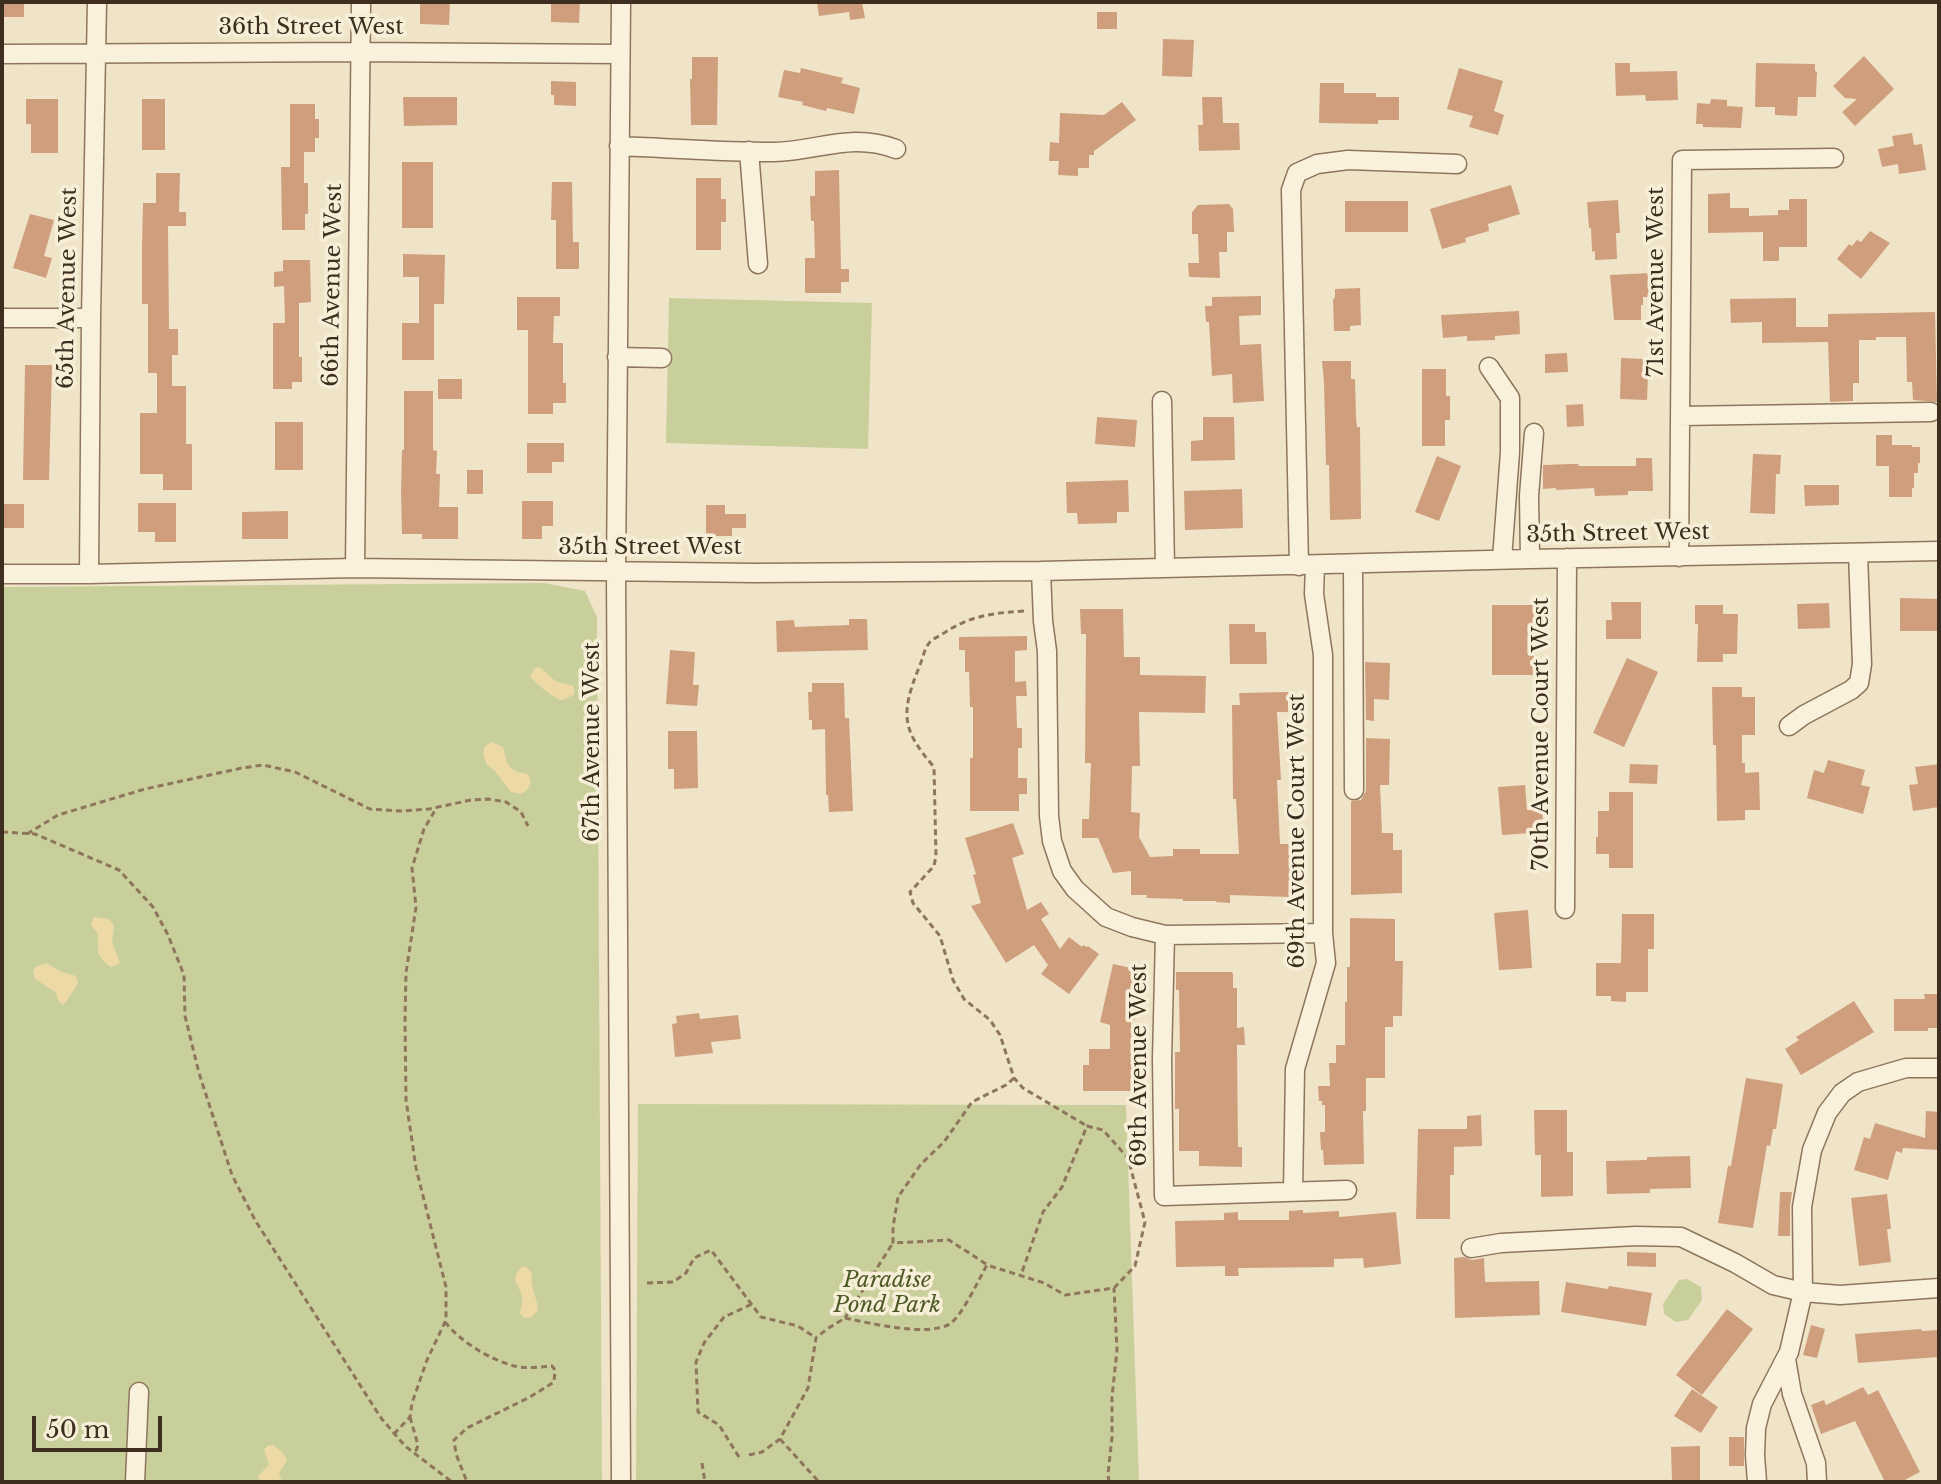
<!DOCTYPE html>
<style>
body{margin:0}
#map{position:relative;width:1941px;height:1484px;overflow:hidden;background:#f0e4c8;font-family:"Libre Baskerville",serif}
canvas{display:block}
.frame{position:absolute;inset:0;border:4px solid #3d2e20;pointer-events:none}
.scale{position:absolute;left:32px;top:1416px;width:130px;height:36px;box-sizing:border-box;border:4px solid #3d2e20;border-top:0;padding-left:10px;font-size:24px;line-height:28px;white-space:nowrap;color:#3d2e20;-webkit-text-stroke:6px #f7eed8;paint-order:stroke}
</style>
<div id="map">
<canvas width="1941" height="1484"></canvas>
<div class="frame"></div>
<div class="scale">50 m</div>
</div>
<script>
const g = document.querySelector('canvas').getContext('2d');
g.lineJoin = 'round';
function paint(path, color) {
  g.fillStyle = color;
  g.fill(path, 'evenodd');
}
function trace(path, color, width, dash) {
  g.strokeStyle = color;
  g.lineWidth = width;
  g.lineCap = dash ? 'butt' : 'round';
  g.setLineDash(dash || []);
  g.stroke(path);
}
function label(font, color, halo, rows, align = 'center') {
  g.font = font + ' "Libre Baskerville",serif';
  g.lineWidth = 7;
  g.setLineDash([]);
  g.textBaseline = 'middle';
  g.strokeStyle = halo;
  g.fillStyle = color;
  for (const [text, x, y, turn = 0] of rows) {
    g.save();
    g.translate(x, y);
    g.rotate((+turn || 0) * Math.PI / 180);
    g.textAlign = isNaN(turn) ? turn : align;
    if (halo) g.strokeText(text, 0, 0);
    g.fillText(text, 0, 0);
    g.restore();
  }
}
paint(new Path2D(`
 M669,298L872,303L868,449L666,443Z
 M544,583L585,591L597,617L602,1482H2V587Z
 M638,1104L1126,1105L1139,1482H636Z
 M1687,1279L1701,1287L1702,1300L1688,1320L1676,1322L1664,1314L1663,1304L1679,1280Z`), '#c9cf9b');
paint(new Path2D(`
 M536,667L541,668L555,681L573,686L575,690L574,695C572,695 564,700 562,700C555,700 533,681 530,676Z
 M492,742L503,747C508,765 506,770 528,774C533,784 530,789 521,794L511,792L494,770L487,765L483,754L485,746Z
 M94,917L109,919L114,926L112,942L120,963L111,967C97,957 97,951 98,934L91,925Z
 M46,963L62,972L76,976L78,983C76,987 65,1004 63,1005L59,1002L55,992L35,979L33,971L35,967Z
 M525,1266L532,1273C530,1290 537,1295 538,1310L532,1317L525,1318L520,1314C521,1307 524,1299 521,1293C517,1281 511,1281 520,1268Z
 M272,1445C279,1449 285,1453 287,1461L279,1473L282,1482H262L257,1477L269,1465L264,1450L267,1446Z`), '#ecd9a5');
paint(new Path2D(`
 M2,2H24V17H2Z
 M420,2H450L449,25L420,24Z
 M551,2H580L579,23L551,22Z
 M817,2H862L865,18L850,20L849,12L819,16Z
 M1097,12H1117V29H1097Z
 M1163,39L1194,40L1192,77L1162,76Z
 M1864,56L1894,89L1855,126L1842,112L1857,99L1845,98L1833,86Z
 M692,57H718L717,125H691L690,79H692Z
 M1615,63H1630V72L1677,71L1678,100L1646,101L1645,95L1616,96Z
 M1756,63L1815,64V71L1817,72L1816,97H1798L1797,116L1775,115V107H1755Z
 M801,68L843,78L841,83L860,88L854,114L827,108L826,111L802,105L803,102L778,97L784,70L800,73Z
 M1459,68L1503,81L1494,111L1504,115L1498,135L1469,127L1473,116L1447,109Z
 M551,81L576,82V106L554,105V95H551Z
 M1320,83H1344V93H1376V97H1399V120H1378V124L1319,123Z
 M403,97H457V125L404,126Z
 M1202,97H1222L1223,123H1239L1240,150L1199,151L1198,125H1203Z
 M26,99H58V153H31V124H26Z
 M142,99H165V150H142Z
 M1711,99L1727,100V106L1743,107L1741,128L1703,127V124H1696L1697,103L1710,104Z
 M1122,102L1136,120L1094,151V155H1089V168H1078V176L1058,175L1059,161H1049L1050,142L1059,143L1060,113L1104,115Z
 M290,104H315V119H319V138H315V152H304V183H308V214H305V230H282L281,167H290Z
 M1912,133L1914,145L1922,144L1926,170L1899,174L1898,164L1882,167L1878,149L1894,146L1892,136Z
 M402,162H433V228H402Z
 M839,170L841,269H849V282H841V293H805V258H815L814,221H811L810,196H815V171Z
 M156,173H180L179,212H186V226H168L169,329H178V355H172V386H186V444H192V490H163V474H140V413H157V373H148V304H142V246L143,203H156Z
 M696,178H721V199H726V222H721V250H696Z
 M552,182H572L573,242H579V269H556V220H551Z
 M1511,185L1520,214L1488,224L1489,231L1465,238L1466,242L1442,249L1430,209Z
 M1730,193V208H1749V216L1778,215V210H1789V199H1807V247H1779V261H1763V232L1708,233V194Z
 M1618,200L1620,233H1616L1617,259L1595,260V251L1592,252L1591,228H1589L1587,202Z
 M1345,201H1408V232H1345Z
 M1229,204L1233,209L1234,232H1227V252H1219L1220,278L1189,277L1188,263H1199L1198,234H1192V212L1198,205Z
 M30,214L54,220L44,256L52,258L46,278L13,268Z
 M1870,231L1890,243L1861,279L1837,259L1849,244L1852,246L1857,240L1861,242Z
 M403,254L445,255L444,304H434V360H402V323H419V277H403Z
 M283,260H310L311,302L299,303V357H302V382H292V389H273V323H285L284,286L274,287V272L283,271Z
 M1651,273L1652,297H1643V305H1641V320H1614L1610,275Z
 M1360,288L1361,325L1350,326V331H1334L1333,300L1335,297V289Z
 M1261,296V315L1239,316L1240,345L1261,344L1264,401L1233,403L1232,374L1212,376L1209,322H1206L1205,306H1212V297Z
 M517,297H560V316H554L553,343H563V383H566V403H553V414H528V330H517Z
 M1796,298V327H1828V314L1935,312L1937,402L1913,400L1912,382H1907L1906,337H1876V340H1859V383H1853V401L1830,402L1828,342L1762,343V322L1731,323L1730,299Z
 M1519,311L1520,334L1495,336V340L1467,341V336L1443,338L1441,315Z
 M1567,353L1568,372L1545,373V354Z
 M1621,358L1645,359V377H1648L1647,400L1620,399Z
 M1322,361H1351V379H1355L1356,417L1357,427H1360L1361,519L1330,520L1329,465H1326L1324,383Z
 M25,365H52L49,480H23Z
 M1422,369H1446V396H1450V420H1445V446H1422Z
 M438,379H462V399H438Z
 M404,391H433V450L437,451L436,474H440L439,507H458V539H422V534H402L401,491L402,450H404Z
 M1583,404L1584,426L1567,427L1566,405Z
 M1097,417L1137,420L1135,447L1095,444Z
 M1203,417H1234L1235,460L1191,461V441L1203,440Z
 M275,422H303V470H275Z
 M1876,435H1892V445H1912V447H1920V463H1918V473H1914V488H1912V497H1889V466H1876Z
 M527,443H564V462H552V473H527Z
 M1753,454L1781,455L1780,474H1776L1775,514L1750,513Z
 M1437,456L1461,466L1439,521L1415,512Z
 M1636,458H1652L1653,491H1628V495L1595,496L1594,488L1556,490V488L1543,489V465L1570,464H1578L1579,466H1636Z
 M467,470H483V494H467Z
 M1128,480L1129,512H1117V523L1078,524L1077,513H1067L1066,482Z
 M1804,485H1839V505L1805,506Z
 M1242,489L1243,528L1185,530L1184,491Z
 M522,501H553V526H542V539H522Z
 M138,503H176V542H155V532H138Z
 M2,504H24V528H2Z
 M706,505H725V514H746V528H732V536H706Z
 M288,511V539H242V512Z
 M1900,598L1939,599V631H1900Z
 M1611,602H1641V639H1606V620H1612Z
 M1829,603L1830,628L1798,629L1797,604Z
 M1492,605H1534V659H1537V675H1492Z
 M1695,605H1723V614H1738L1737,654H1723V662H1697L1698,624H1695Z
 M1080,609H1123L1124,657H1140V675L1206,676L1205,713L1139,712L1140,766H1132L1131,812L1140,813L1139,837L1150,857L1173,856V849H1200V854H1239L1236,799H1233L1232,705H1240L1239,693L1288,692V712H1277L1281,780H1277L1280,844H1290V897L1230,895V903L1216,902V901H1183V899L1146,898L1147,895H1131V871L1113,873L1098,838H1082V819H1089L1091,763H1085L1086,634H1081Z
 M849,619H867L868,650L777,652L776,621L794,620L795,627L849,625Z
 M1229,624H1255V632H1266L1267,664H1230Z
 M1027,636V650L1015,651V682L1026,681L1027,696H1016L1017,728H1022V748H1018V778H1027V794H1019V811H970V758H973V707H970L969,672H965V650H959V637Z
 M670,650L695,652L693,685H699L697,706L666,704Z
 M1627,658L1658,672L1624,747L1593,733Z
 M1365,662L1390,663L1389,700L1374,699V721L1366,720Z
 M812,683H844L845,718H849L853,811L829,812L828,795H826L825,729L812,730V720H809L808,692H812Z
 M1712,687H1742V697H1755V735H1742V763H1745V773L1759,772L1760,810H1745V820L1717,821L1716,745H1713Z
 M668,731H697L698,788L674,789V769H668Z
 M1366,738L1390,739L1389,785H1380L1382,833H1393V850H1402V893L1351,895V801L1361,800L1366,791Z
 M1828,760L1865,770L1861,785L1870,787L1863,814L1807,798L1814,770L1824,773Z
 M1630,764L1658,765L1657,784L1629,783Z
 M1939,764V807L1913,811L1909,785L1918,784L1915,767Z
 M1525,785L1527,810L1542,809L1544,832L1502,835L1498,787Z
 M1609,792H1633V868H1609V854H1596V837H1598V811H1609Z
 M1013,823L1024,854L1012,858L1027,910L1041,902L1049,914L1041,919L1060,949L1069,937L1082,947L1083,945L1087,947L1088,946L1099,954L1069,994L1041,974L1048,965L1034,945L1006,963L971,906L981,903L973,875L976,874L965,838Z
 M1528,910L1532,968L1499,970L1494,913Z
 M1622,914H1654V949H1648V992H1626V1002L1611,1001V996H1596V963H1621Z
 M1350,918L1395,919V961H1403L1402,1016H1393V1027H1385V1078H1366V1111H1363L1364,1164L1324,1165L1323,1150H1321L1320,1132H1325V1105H1322V1101H1319L1318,1086H1330L1329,1063H1336V1045H1345V1002H1347V967H1350Z
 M1113,964L1131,968L1130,972L1145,976L1135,1020L1131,1019L1132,1091H1083V1065H1089V1049H1110V1025L1100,1022Z
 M1176,972H1232L1233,974V988H1237V1028L1244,1027L1245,1045H1237L1238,1147H1242V1167L1199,1166V1151H1179V1109H1175V1052H1180L1179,990H1176Z
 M1924,994H1939V1028H1928V1031H1894V999H1925Z
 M1854,1001L1874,1032L1801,1075L1785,1049L1799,1040L1796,1037Z
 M699,1013L700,1019L738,1015L741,1039L711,1042L713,1053L675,1057L672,1024L677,1023L676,1016Z
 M1746,1078L1783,1084L1776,1129H1773L1770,1146L1767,1145L1753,1228L1718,1223L1728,1166H1731Z
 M1534,1110H1567V1152H1573V1196L1541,1197V1155H1535Z
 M1926,1111L1939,1112V1150L1903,1148L1902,1153L1896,1151L1888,1180L1854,1170L1864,1137L1870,1139L1875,1123L1925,1138Z
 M1481,1115L1482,1146L1454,1147V1175H1450V1219H1416L1418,1129H1467V1116Z
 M1690,1156L1691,1188L1650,1189V1193L1607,1194L1606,1161L1647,1160V1157Z
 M1780,1192H1792L1790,1207V1236H1778Z
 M1887,1194L1891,1229H1887L1891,1262L1859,1266L1851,1198Z
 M1303,1210V1213L1339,1211V1217L1396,1212L1401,1264L1364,1268L1363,1258L1334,1259V1267L1238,1268L1239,1276H1225V1266L1176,1267L1175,1221L1224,1220V1213L1238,1212V1220H1289V1211Z
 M1627,1252L1656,1253V1267L1627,1266Z
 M1464,1257L1472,1260L1484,1258L1485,1282L1539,1281L1540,1315L1455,1318L1454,1258Z
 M1566,1282L1608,1289L1609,1286L1652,1293L1646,1326L1561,1312Z
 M1727,1309L1753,1329L1702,1395L1676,1375Z
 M1811,1325L1825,1329L1817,1358L1803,1355Z
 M1921,1329L1922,1331L1939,1330V1357L1858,1363L1855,1334Z
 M1863,1387L1868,1395L1878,1390L1920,1472L1901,1482H1885L1855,1421L1821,1434L1811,1405L1824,1400L1826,1405Z
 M1692,1389L1718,1407L1701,1433L1674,1416Z
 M1729,1437H1744V1466H1729Z
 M1700,1446V1482H1672L1671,1447Z`), '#cf9f7d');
const minor = new Path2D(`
 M621,2L616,572L621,1482
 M2,54L359,52L620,54
 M619,146C670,148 722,152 774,152C819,151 851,132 896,149
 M749,151L758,264
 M2,318H91
 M617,357L662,358
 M1489,367L1510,398V452L1502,559
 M1162,401L1165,568
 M1680,416L1931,412
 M1679,557L1682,160L1834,158
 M1530,559L1529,496L1534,433
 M1353,564L1354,790
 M1299,566L1291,190L1297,173L1317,164L1348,160L1457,164
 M355,568L361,2
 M1041,571L1043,621L1047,651L1049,816L1052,841L1062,871L1075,889L1106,917L1132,927L1165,935L1323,933
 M2,574H89L355,568L755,573L1041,571L1530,559L1939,551
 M89,574L91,318L97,2
 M1789,726L1804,715L1851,690L1859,683L1862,664L1858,553
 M1565,909L1567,558
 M1165,935L1162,1060L1164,1196L1347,1190
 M1293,1191L1295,1069L1326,963L1323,933V655L1314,594L1315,565
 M1471,1248L1501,1243L1636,1236L1681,1237L1735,1263L1773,1285L1803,1292L1840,1295L1939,1288
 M1786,1359L1792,1394L1816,1463L1817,1482
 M135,1482L139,1392
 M1757,1482L1755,1455L1756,1428L1762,1404L1789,1352L1803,1292L1802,1207L1812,1150L1827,1113L1842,1093L1858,1082L1906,1068H1939`);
trace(minor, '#8d765c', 21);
trace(new Path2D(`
 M1024,611C992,613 968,616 941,635C937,637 933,639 930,642C924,648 922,662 918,670C900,715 903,731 934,767L936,856L934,866L910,892L913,903L940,936L953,980L964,999L990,1020L1000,1035L1014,1078L1023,1088L1087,1126
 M2,832L35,834L119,870L153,907L168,935L184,975L185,1016L199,1073L232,1175L255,1220L381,1418L405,1446L452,1482
 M27,834L58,815L145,789L242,768L263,765L295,772L370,809L401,811L429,809L471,800L488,799L506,802L521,812L528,826
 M986,1264L949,1240L893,1243V1227L898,1197L921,1164L944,1142L972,1102L1006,1085L1014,1078
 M647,1283L673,1282L686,1273L694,1258L711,1250L761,1317L798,1326L816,1338
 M845,1318C869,1323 930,1338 951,1323C963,1314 979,1279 987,1265L1044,1283L1065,1295L1114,1288L1135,1266L1145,1222L1128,1158L1103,1130L1087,1126L1062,1187L1043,1212L1021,1275
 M445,1322C461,1342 489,1359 514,1366C526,1369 540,1367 552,1366L555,1370L554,1382L530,1397L467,1428L454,1440L456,1454L467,1482
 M410,1417L418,1445L415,1454
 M394,1434L410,1417L412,1403L427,1360L446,1320V1287L416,1168L406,1100L405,1020L406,973L416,907L412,868L424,829L437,807
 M780,1439L819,1482
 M749,1455L762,1452L780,1439L808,1388L816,1338L827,1329L845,1318L893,1243
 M739,1457L719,1425L698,1412L696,1362L704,1343L724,1317L752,1304
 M702,1463L705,1482
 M1109,1482L1108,1474L1112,1437V1397L1117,1350L1114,1288`), '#8d765c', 3, [6, 4]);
trace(minor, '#faf1dc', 18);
label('22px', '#3d2e20', '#f7eed8', [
 ["36th Street West",311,28],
 ["71st Avenue West",1657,282,-90],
 ["66th Avenue West",333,285,-89],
 ["65th Avenue West",68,288,-89],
 ["35th Street West",1618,534,-1],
 ["35th Street West",650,548],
 ["70th Avenue Court West",1542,734,-90],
 ["67th Avenue West",593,742,-90],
 ["69th Avenue Court West",1298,831,-90],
 ["69th Avenue West",1140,1065,-90]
]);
label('italic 22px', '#4d5a26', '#f7eed8', [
 ["Paradise",887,1281],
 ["Pond Park",887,1306]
]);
</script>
